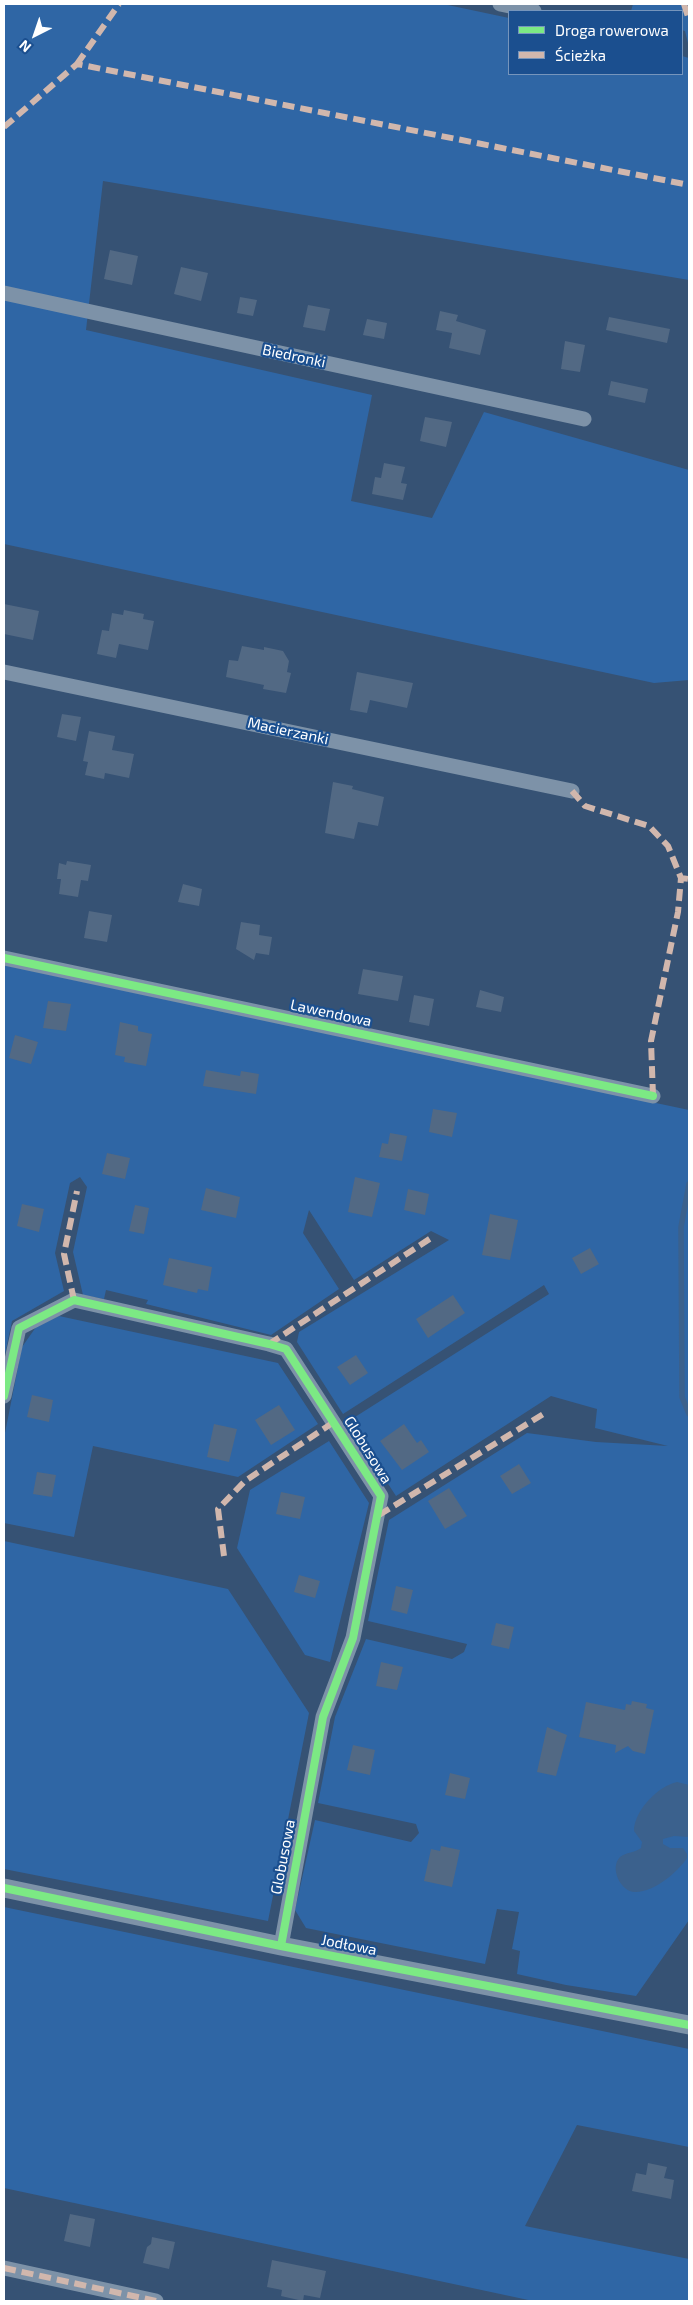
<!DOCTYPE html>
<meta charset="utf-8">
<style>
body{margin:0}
#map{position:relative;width:693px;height:2305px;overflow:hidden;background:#365274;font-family:"Exo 2",sans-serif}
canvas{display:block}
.frame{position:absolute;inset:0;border:5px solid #fff;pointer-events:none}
.legend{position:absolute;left:508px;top:10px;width:175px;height:65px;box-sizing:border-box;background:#1b4f8f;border:1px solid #7695bc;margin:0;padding:6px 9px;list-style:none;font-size:15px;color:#fff}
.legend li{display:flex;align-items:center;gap:10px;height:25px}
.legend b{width:25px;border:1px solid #7695bc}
.north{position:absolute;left:10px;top:10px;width:50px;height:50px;-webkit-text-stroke:4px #1b4f8f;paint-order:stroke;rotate:221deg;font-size:14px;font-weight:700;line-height:20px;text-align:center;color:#fff}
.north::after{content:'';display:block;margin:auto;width:18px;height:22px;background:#fff;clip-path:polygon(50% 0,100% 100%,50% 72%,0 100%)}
</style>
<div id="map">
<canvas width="693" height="2305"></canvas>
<div class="frame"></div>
<ul class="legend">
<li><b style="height:6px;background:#7ce984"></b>Droga rowerowa</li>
<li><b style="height:6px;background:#d1b7ad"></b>Ścieżka</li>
</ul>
<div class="north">N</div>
</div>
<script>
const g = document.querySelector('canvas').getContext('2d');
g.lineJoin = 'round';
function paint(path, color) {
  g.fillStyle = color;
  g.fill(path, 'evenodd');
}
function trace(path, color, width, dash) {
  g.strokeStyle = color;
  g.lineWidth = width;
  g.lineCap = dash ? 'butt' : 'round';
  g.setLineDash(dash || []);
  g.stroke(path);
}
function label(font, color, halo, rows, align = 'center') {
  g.font = font + ' "Exo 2",sans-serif';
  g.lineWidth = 4.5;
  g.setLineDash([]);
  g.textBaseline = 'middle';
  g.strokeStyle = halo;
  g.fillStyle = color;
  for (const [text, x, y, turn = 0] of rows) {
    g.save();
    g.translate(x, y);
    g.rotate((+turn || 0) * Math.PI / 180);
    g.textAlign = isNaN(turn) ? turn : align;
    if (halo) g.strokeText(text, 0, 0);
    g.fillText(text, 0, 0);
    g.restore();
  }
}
paint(new Path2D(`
 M4,4H443L509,18V74H682V56L689,58V280L103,181L86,330L372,395L351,501L432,518L484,412L689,470V680L654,683L4,544Z
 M633,4H689V47L685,31L682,30V11H631Z
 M4,965L689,1110V1920L636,1996L566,1985L517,1974L520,1951L512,1949L519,1912L497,1909L485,1964L306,1928L295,1910L315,1820L411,1842L419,1833L416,1824L318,1803L335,1717L366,1639L452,1659L464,1652L467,1644L368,1621L389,1520L527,1433L596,1442L668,1446L595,1428L597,1409L551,1396L396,1496L351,1427L355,1417L549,1294L544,1285L343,1414L297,1342L299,1332L449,1240L431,1231L354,1280L309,1210L303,1233L339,1289L271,1335L146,1304L148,1300L106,1290L104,1299L83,1295L73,1252L87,1187L80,1177L70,1183L55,1253L64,1291L12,1321L4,1359Z
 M59,1316L278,1363L318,1424L238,1477L93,1446L74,1537L4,1523V1438L22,1347L36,1327Z
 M329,1441L369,1503L330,1662L305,1655L237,1548L250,1490Z
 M4,1541L228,1589L309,1713L268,1921L4,1869Z
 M4,1907L689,2049V2147L577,2125L525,2226L689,2259V2301H533L4,2188Z`), '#2f66a5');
paint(new Path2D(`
 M677,1782L689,1785V1837L674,1836L663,1839V1844L670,1848H683L687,1854V1858C678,1872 654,1892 636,1892C621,1893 609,1868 620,1857C626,1852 635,1853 641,1848L642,1842L634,1831C634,1811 658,1786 677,1782Z`), '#3b618d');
trace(new Path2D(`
 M689,1184L681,1227L682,1397L689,1414`), '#3b618d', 5.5);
paint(new Path2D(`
 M110,250L138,256L132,285L104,279Z
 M181,267L208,273L201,301L174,294Z
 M240,297L257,300L253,316L237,313Z
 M308,305L330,309L325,331L303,327Z
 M440,311L458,315L456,321L486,330L480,355L449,348L452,333L436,330Z
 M609,317L670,329L667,343L606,330Z
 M367,319L387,323L384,339L363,335Z
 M565,341L585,345L580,372L561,369Z
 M611,381L648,389L645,403L608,395Z
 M425,417L452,422L446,447L420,441Z
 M384,463L405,467L401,483L407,484L403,500L372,494L375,477L381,478Z
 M4,604L39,611L33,640L4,634Z
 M124,610L144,614L143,619L154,621L148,650L119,644L116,658L97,654L102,630L109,631L112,613L123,615Z
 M242,646L264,650V647L283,651L289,661L287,672L291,673L286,693L263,689L264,685L226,677L229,660L238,661Z
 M357,672L413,683L407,708L370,700L367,713L350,710Z
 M62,714L81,717L76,741L57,737Z
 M89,731L115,736L112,750L134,754L129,778L105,773L104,779L85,775L88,762L83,761Z
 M333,782L353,786L352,789L384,797L378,826L358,822L354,839L325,833Z
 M67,861L91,865L88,881L81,880L78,897L59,894L61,879H57L59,863L66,865Z
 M183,884L202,889L199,906L178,902Z
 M89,911L112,915L107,942L84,938Z
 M241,922L260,925L259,935L272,937L269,955L256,953L254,960L236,949Z
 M363,969L403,976L398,1001L358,994Z
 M480,990L504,997L501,1012L476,1007Z
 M414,995L434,999L429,1026L409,1022Z
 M48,1001L71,1004L66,1031L43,1028Z
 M120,1022L138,1026V1031L152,1034L146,1066L124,1062L125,1057L115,1055Z
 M15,1035L38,1042L31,1064L9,1058Z
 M206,1070L240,1076L241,1071L259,1074L256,1094L203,1086Z
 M433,1109L457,1113L452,1137L429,1132Z
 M390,1133L407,1136L402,1161L379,1157L382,1143L388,1144Z
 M107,1153L130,1158L125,1179L102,1174Z
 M355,1177L380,1183L372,1217L348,1212Z
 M206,1188L240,1197L236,1218L201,1210Z
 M408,1189L429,1194L425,1215L404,1210Z
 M22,1204L44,1209L39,1232L17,1226Z
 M135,1205L149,1208L144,1234L129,1231Z
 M490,1214L518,1220L510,1260L482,1255Z
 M590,1248L599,1264L581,1274L572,1258Z
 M169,1258L212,1267L208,1291L198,1289L197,1293L163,1285Z
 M453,1295L465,1313L428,1338L416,1319Z
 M356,1355L368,1373L350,1385L337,1367Z
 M32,1395L53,1400L49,1422L27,1417Z
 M279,1405L295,1430L271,1445L255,1420Z
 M214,1424L237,1429L229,1462L207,1457Z
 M404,1424L417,1443L421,1440L429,1452L402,1470L380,1441Z
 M519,1464L531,1483L512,1494L500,1476Z
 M37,1472L56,1475L52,1497L33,1494Z
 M449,1488L467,1516L445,1529L428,1501Z
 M281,1492L305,1497L300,1519L276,1514Z
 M299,1575L320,1581L315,1598L294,1592Z
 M396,1586L413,1590L407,1614L391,1610Z
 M496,1623L514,1627L509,1649L491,1645Z
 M381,1662L403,1667L397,1690L376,1686Z
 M632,1701L647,1704L646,1708L654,1710L645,1754L633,1751L628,1746L615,1753L616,1745L579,1737L586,1702L625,1710L626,1704L631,1705Z
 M547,1727L567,1735L556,1776L537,1772Z
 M353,1745L375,1750L370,1775L347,1770Z
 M450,1773L470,1778L465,1799L445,1795Z
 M441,1846L460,1850L452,1887L424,1881L431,1849L440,1851Z
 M648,2163L667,2167L664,2178L674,2180L671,2199L632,2191L636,2173L646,2175Z
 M70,2214L95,2219L90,2247L64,2241Z
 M152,2237L175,2242L169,2269L143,2263L147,2247L151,2244Z
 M272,2260L326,2271L320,2298L304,2295L303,2301L281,2296L282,2290L267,2287Z`), '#526984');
trace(new Path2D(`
 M500,4L534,11
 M4,293L584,419
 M4,672L572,791
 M4,958L653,1096
 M4,1396L19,1328L74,1300L269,1344L286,1349L381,1496L353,1638L323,1717L281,1946
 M4,2268L156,2301`), '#7d92a8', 15);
trace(new Path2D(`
 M4,1888L281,1946L689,2025`), '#7d92a8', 19);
trace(new Path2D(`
 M684,4L689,20
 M77,64L119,4
 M4,127L77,64L689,185
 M572,791L585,806L649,826L668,846L681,878L689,879
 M653,1096L651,1041L678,912L681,878
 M74,1300L64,1254L77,1191
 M269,1344L431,1238
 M379,1515L545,1413
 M224,1556L218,1509L245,1481L334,1422
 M4,2268L156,2301`), '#d1b7ad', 6, [12, 6]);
trace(new Path2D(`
 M4,958L653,1096
 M4,1396L19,1328L74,1300L269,1344L286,1349L381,1496L353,1638L323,1717L281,1946
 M4,1888L281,1946L689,2025`), '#7ce984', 8);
label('15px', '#fff', '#1b4f8f', [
 ["Biedronki",294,356,12],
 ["Macierzanki",288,731,12],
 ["Lawendowa",331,1013,12],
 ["Globusowa",368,1450,58],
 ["Globusowa",283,1857,-79],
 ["Jodłowa",349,1945,11]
]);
</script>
